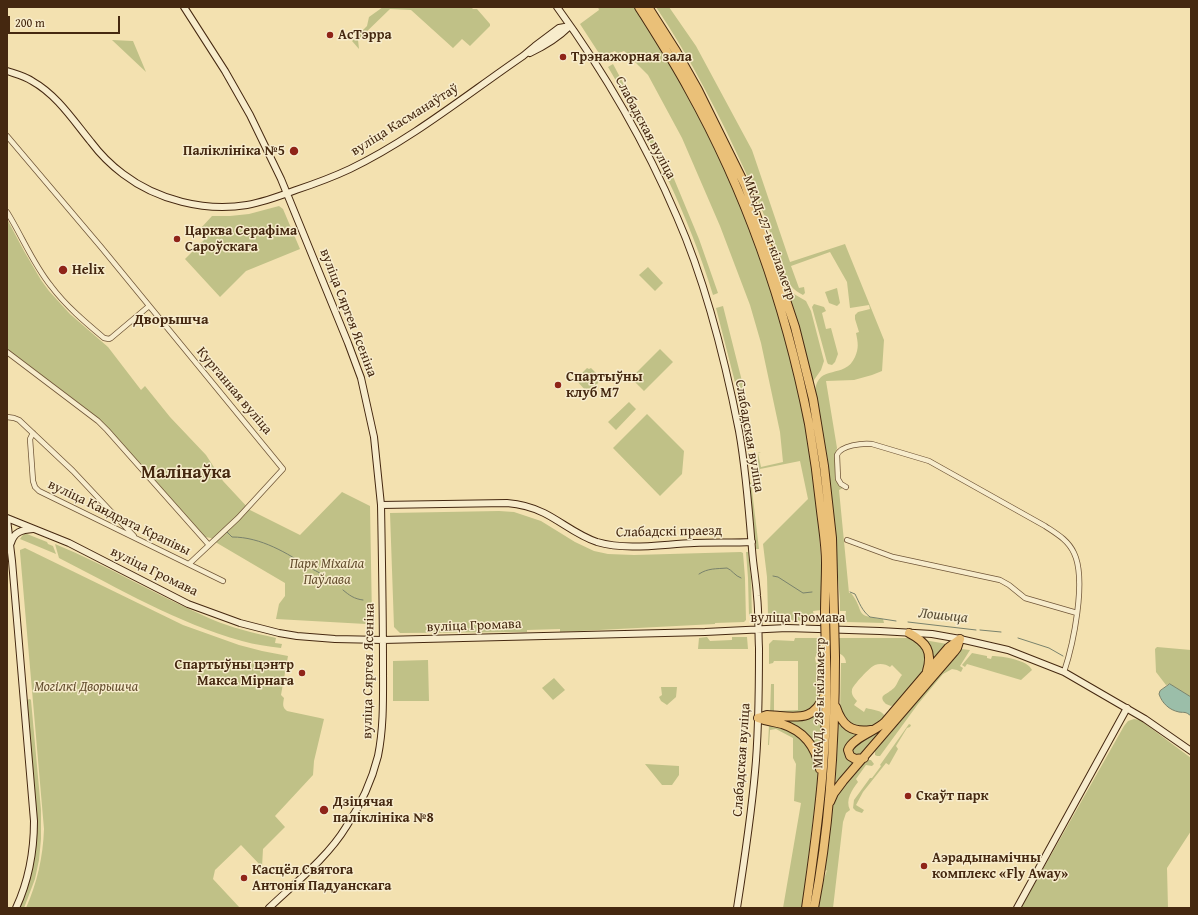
<!DOCTYPE html>
<meta charset="utf-8">
<style>
body{margin:0}
#map{position:relative;width:1198px;height:915px;overflow:hidden;background:#f3e1b0;font-family:"Gentium Book Plus",serif}
canvas{display:block}
.frame{position:absolute;inset:0;border:8px solid #452810;pointer-events:none}
.scale{position:absolute;left:8px;top:16px;width:112px;height:18px;box-sizing:border-box;border:2px solid #452810;border-top:0;padding-left:5px;font-size:12px;line-height:14px;white-space:nowrap;color:#452810;-webkit-text-stroke:3px #f7eccc;paint-order:stroke}
</style>
<div id="map">
<canvas width="1198" height="915"></canvas>
<div class="frame"></div>
<div class="scale">200 m</div>
</div>
<script>
const g = document.querySelector('canvas').getContext('2d');
g.lineJoin = 'round';
function paint(path, color) {
  g.fillStyle = color;
  g.fill(path, 'evenodd');
}
function trace(path, color, width, dash) {
  g.strokeStyle = color;
  g.lineWidth = width;
  g.lineCap = dash ? 'butt' : 'round';
  g.setLineDash(dash || []);
  g.stroke(path);
}
function label(font, color, halo, rows, align = 'center') {
  g.font = font + ' "Gentium Book Plus",serif';
  g.lineWidth = 3;
  g.setLineDash([]);
  g.textBaseline = 'middle';
  g.strokeStyle = halo;
  g.fillStyle = color;
  for (const [text, x, y, turn = 0] of rows) {
    g.save();
    g.translate(x, y);
    g.rotate((+turn || 0) * Math.PI / 180);
    g.textAlign = isNaN(turn) ? turn : align;
    if (halo) g.strokeText(text, 0, 0);
    g.fillText(text, 0, 0);
    g.restore();
  }
}
paint(new Path2D(`
 M383,7H471L473,9H477L490,24V26L470,46L462,39L453,48L411,10L390,9L358,40L359,49L352,41L367,26L369,17Z
 M598,7H634C668,59 700,113 725,170C786,307 823,459 822,610L813,611L814,616L819,619H842L845,618L846,611H840V600L828,461L815,391C818,363 845,380 855,357C859,348 858,343 856,333L859,332L855,319V315L858,312L870,309L869,305L850,308L847,282L830,252L791,266L799,288L804,287L805,293L803,295C799,293 794,290 791,286C782,275 774,244 769,229C763,210 754,192 746,173C720,116 691,59 656,7H669L696,46L752,150L790,262L845,244L884,340L882,371L872,375L854,380L826,381L837,448L835,455L836,481L843,488L839,490L849,593H851C866,612 852,616 883,619L884,623L774,620L771,619L768,614L767,577L763,544L808,499L800,461L760,469L759,475L755,479L758,471V453L759,452H761L758,453L761,467L783,462L780,432L761,343L750,305L720,226L682,138L648,75L624,51L617,54L615,51L606,55L608,58L604,61L580,24L599,10Z
 M112,40L133,41L146,72Z
 M613,64L672,174L699,239L718,293L713,295C689,215 650,139 608,67Z
 M279,206L283,209L300,249L246,271L220,297L185,259L204,240L201,228L212,216H230L249,214Z
 M7,219L24,251L41,280L49,291L70,314L108,347L141,390L145,386L170,417L206,455L223,481L250,510L300,535L342,492L370,506L372,619L366,624L276,619L279,604L285,596V583L217,543L211,538L205,537L110,430L84,407L7,350Z
 M648,267L663,283L655,291L639,275Z
 M785,285L794,294L806,301L811,311L824,361L821,370L814,380L812,387L799,330Z
 M837,288L840,303L837,306L829,303L825,292Z
 M814,304L824,307L826,311L822,313L826,329L831,328L838,354L835,362L832,365L828,364L827,362L812,307Z
 M723,306L745,393L743,397L739,398L716,308Z
 M660,349L673,362L644,391L631,378Z
 M587,368L589,369L591,368L600,377L599,379L600,381L590,391L588,389L586,391L577,381L578,379L577,378Z
 M629,402L636,409L616,430L608,422Z
 M647,414L684,451L682,474L660,496L613,448Z
 M751,482L759,549H756L748,485Z
 M499,511L514,512L541,521L575,542L594,551L608,554L634,555L741,552L743,553L745,578L746,620L744,622L715,623V624L560,632V629L527,630V632L400,633L394,627L390,513Z
 M24,534H27L47,542L48,544L53,546L56,554L20,539L22,536Z
 M55,544C108,566 158,596 211,619C232,628 254,633 276,638L275,643L282,644L281,648C268,646 255,645 242,641C177,623 118,588 59,558Z
 M25,548L183,625L239,645L262,651L288,656L281,695L284,698C283,704 282,707 287,711L320,718L324,719L314,761L313,775L275,816L285,827L263,849L262,867L241,845L215,870L213,879L240,908H26C37,883 43,857 44,829L20,552V550Z
 M746,552H748L751,578L752,618L749,616L748,578Z
 M707,637L710,641L732,640V637H747L748,649H698L699,638Z
 M795,638H910L915,640L925,649L926,667L897,704L891,706L886,704C884,702 881,699 883,696C885,694 891,691 894,688C897,685 898,680 902,675L892,665L890,667C886,664 880,663 875,665C871,666 852,686 852,690C851,694 854,698 857,701L854,705L864,712L866,708C873,710 883,710 885,717L878,726L854,728L840,714L841,663H846C846,650 826,650 817,654L815,658L816,663H821L822,698L810,712L770,714L771,684H774V711L798,710V661H774L773,663L769,664V644L773,640L794,641Z
 M924,640L947,644L934,663Z
 M1157,647L1191,650V697L1170,684L1166,685L1156,672L1155,649Z
 M951,648L861,757H854L850,748L880,730Z
 M961,649L970,650L960,666L963,668L961,672L957,670L952,669L943,674L918,704L880,756H877L875,755V751L911,709L921,694L957,652Z
 M972,653L987,656V658L991,659L992,656C1002,656 1028,660 1032,670L1021,680L967,664L965,667L962,665Z
 M428,660L429,701H393V661Z
 M554,678L565,690L553,700L542,688Z
 M661,687H677L676,697L667,705L661,701L659,697L662,695Z
 M30,699L31,700L41,810V839L39,860L35,879L24,908H19C23,895 28,883 32,870C36,854 37,837 37,820L26,700Z
 M822,708H823L820,754L819,755L813,744L767,718L797,720Z
 M839,718L860,733L848,745L857,762L835,790Z
 M1134,719L1140,720L1191,758V831L1167,868L1168,908H1021L1124,726L1128,721Z
 M909,724L911,725L910,727L907,728L896,746L898,749L889,765L886,763L863,792L856,805L864,810L862,813L856,811L853,808L854,800L870,778H872L881,766L880,765Z
 M769,725L792,730L809,746L818,771L816,795L802,908H783L801,803L794,801L796,764L793,758V738L776,729L770,730L769,745H768Z
 M868,760H871L874,764L872,766L866,765L856,779L858,782C852,790 845,800 850,810L846,813L843,822L833,908H818L824,879L827,870L825,871L832,810L835,798L845,784L852,777L866,761Z
 M645,764L679,766V775L672,785H662Z`), '#c0c187');
const water = new Path2D(`
 M1170,684L1191,697V716C1185,711 1185,713 1179,712C1169,710 1162,703 1159,694L1160,691Z`);
paint(water, '#9bbea9');
trace(water, '#79826c', 1);
trace(new Path2D(`
 M227,532L232,537C261,537 287,553 310,568C314,570 321,573 323,576C325,579 325,581 328,584
 M699,574C708,568 716,569 727,568C732,570 735,576 741,578
 M773,576L778,577L803,593L812,592
 M343,590C349,595 354,599 363,600
 M850,592L855,594C859,602 862,611 870,617L896,621
 M908,622L976,630
 M980,630L1001,632
 M1018,638L1049,648L1063,656`), '#79826c', 1);
const street = new Path2D(`
 M7,136L101,247L283,469L238,518L189,564
 M7,212C22,236 33,264 51,286C66,306 85,322 104,338L109,339L111,338L149,306
 M7,352L98,421L107,430L209,545
 M7,417L14,418L19,420L73,471L134,536
 M33,433L30,439L33,481L35,487L39,491L223,581
 M846,487L841,484L838,479L837,455C841,445 863,443 872,444L929,461L1045,526C1057,534 1068,540 1074,553C1087,580 1073,645 1064,672
 M847,540L893,557L1000,580L1009,585L1025,598L1077,613`);
const secondary = new Path2D(`
 M184,7L225,71L250,115L281,179L348,343L361,378L374,437L381,505C382,559 383,612 383,665C383,696 384,726 378,756C372,780 360,806 346,827C328,857 294,884 269,908
 M557,7C605,73 645,142 677,217C706,283 725,360 739,431C746,470 749,510 752,549C753,565 756,580 757,596C759,613 758,631 759,648C759,689 759,731 755,772C751,817 744,863 737,908
 M530,53C545,46 559,37 570,26
 M7,71C16,74 25,76 32,81C57,95 73,120 91,142C100,154 111,165 123,174C157,200 205,212 247,205C264,202 280,196 296,190C314,184 333,177 350,169C412,139 466,95 523,56L535,46L559,28L570,26
 M381,505L507,503C520,504 532,507 544,513C562,522 578,536 597,542C628,551 663,544 694,543C713,542 732,543 752,542
 M7,518L69,543L188,604L240,623L279,633L297,636L335,639L383,640L705,632L787,628L880,631L932,634L960,639L1008,650L1064,672L1145,719L1191,751
 M7,519L12,561L34,821C34,852 29,880 16,908
 M11,543C14,532 21,530 33,529
 M1017,908L1127,708`);
const highway = new Path2D(`
 M639,7C656,34 674,62 689,90C747,194 786,308 809,424C814,453 818,482 821,511C823,528 826,545 826,563C826,580 825,597 825,614
 M648,7L676,51L698,90L745,185L773,261L795,327L813,399L824,466L832,538L834,615
 M909,633C926,642 933,651 927,671
 M836,707C842,725 851,733 871,730
 M758,718C766,721 774,722 782,724C804,731 816,747 820,769
 M758,718C761,717 764,716 767,715C771,715 776,716 780,716C803,718 815,718 825,694
 M864,758L855,759L850,756L848,750C852,738 876,731 885,722L948,648L960,639
 M830,802L834,793L843,781L954,652L957,648L960,639
 M806,908C818,825 829,741 826,657
 M814,908C830,826 835,741 835,657`);
trace(street, '#705638', 6);
trace(secondary, '#452810', 8);
trace(highway, '#452810', 10);
trace(street, '#f7eccc', 4.5);
trace(secondary, '#f7eccc', 6);
trace(highway, '#eac078', 8);
const highwayBridge = new Path2D(`
 M825,614L826,657
 M834,615L835,657`);
trace(highwayBridge, '#452810', 10, []);
trace(highwayBridge, '#eac078', 8);
for (const [x, y, r, color] of [
 [330,35,4,"#8f2418"],
 [563,57,4,"#8f2418"],
 [294,151,5,"#8f2418"],
 [177,239,4,"#8f2418"],
 [63,270,5,"#8f2418"],
 [558,385,4,"#8f2418"],
 [302,673,4,"#8f2418"],
 [908,796,4,"#8f2418"],
 [324,810,5,"#8f2418"],
 [924,866,4,"#8f2418"],
 [244,878,4,"#8f2418"]
]) {
  const dot = new Path2D();
  dot.arc(x, y, r, 0, 2 * Math.PI);
  g.fillStyle = color;
  g.fill(dot);
  trace(dot, '#f7eccc', 1.5);
}
label('bold 14px', '#452810', '#f7eccc', [
 ["АсТэрра",338,35],
 ["Трэнажорная зала",571,57],
 ["Паліклініка №5",285,151,"right"],
 ["Царква Серафіма",185,231],
 ["Сароўскага",185,247],
 ["Helix",72,270],
 ["Спартыўны",566,377],
 ["клуб М7",566,393],
 ["Спартыўны цэнтр",294,665,"right"],
 ["Макса Мірнага",294,681,"right"],
 ["Скаўт парк",916,796],
 ["Дзіцячая",333,802],
 ["паліклініка №8",333,818],
 ["Аэрадынамічны",932,858],
 ["комплекс «Fly Away»",932,874],
 ["Касцёл Святога",252,870],
 ["Антонія Падуанскага",252,886]
], 'left');
label('14px', '#452810', '#f7eccc', [
 ["вуліца Касманаўтаў",405,120,-32],
 ["Слабадская вуліца",645,128,62],
 ["МКАД, 27-ы кіламетр",769,238,70],
 ["вуліца Сяргея Ясеніна",348,313,69],
 ["Курганная вуліца",234,391,50],
 ["Слабадская вуліца",749,436,80],
 ["вуліца Кандрата Крапівы",119,518,26],
 ["Слабадскі праезд",669,532,-1],
 ["вуліца Громава",154,572,26],
 ["вуліца Громава",798,618],
 ["вуліца Громава",474,626,-2],
 ["вуліца Сяргея Ясеніна",369,671,-89],
 ["МКАД, 28-ы кіламетр",820,703,-89],
 ["Слабадская вуліца",742,760,-86]
]);
label('italic 14px', '#644e2e', '#f7eccc', [
 ["Парк Міхаіла",327,564],
 ["Паўлава",327,580],
 ["Могілкі Дворышча",86,687]
]);
label('bold 15px', '#452810', '#f7eccc', [
 ["Дворышча",171,320]
]);
label('italic 15px', '#5a4e36', '#f7eccc', [
 ["Лошыца",943,616,6]
]);
label('bold 18px', '#452810', '#f7eccc', [
 ["Малінаўка",186,473]
]);
</script>
